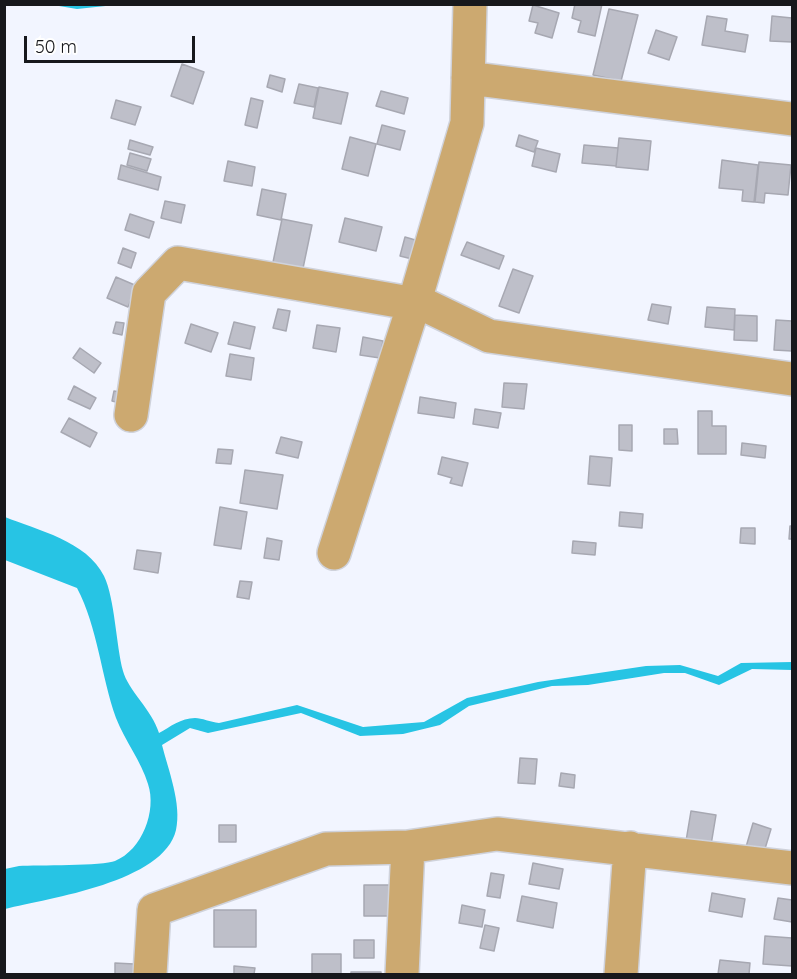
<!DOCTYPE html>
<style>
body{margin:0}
#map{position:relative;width:797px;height:979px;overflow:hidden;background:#f2f5ff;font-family:Quicksand,sans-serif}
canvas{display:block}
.frame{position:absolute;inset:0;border:6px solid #17181c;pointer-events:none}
.scale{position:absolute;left:24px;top:36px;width:171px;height:27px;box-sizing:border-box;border:3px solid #17181c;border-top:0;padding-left:8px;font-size:18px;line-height:21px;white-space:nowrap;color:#17181c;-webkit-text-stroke:4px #fff;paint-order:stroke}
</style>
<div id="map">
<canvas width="797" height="979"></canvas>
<div class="frame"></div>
<div class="scale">50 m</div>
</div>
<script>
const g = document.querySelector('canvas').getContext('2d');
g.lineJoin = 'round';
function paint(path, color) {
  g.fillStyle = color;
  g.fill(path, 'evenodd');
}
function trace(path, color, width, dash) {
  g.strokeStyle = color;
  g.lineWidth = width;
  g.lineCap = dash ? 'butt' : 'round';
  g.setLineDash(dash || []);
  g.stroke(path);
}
paint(new Path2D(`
 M53,5H115L77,9Z
 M5,517C37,530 87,541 104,576C115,599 116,645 123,671C128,690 152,710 159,733C170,727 181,718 195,718C202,718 210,722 219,723L297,705L363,727L424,722L467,698L538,682L646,666L680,665L718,676L741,663L792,662V670L752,669L719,685L685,673H664L588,685L552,686L469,706L440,725L403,734L360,736L301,713L208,733L190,728L162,745C168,769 182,804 176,830C164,882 50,898 5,909V869L19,866C36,865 104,866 115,861C142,850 157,811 148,784C141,761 125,741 116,718C101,676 98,628 77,588L5,560Z`), '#27c4e4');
const building = new Path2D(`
 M575,4H602L595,36L578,32L581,21L572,18Z
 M533,5L559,13L552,38L535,33L538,23L529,21Z
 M609,9L638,15L621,81L593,75Z
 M707,16L727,19L725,31L748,35L745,52L702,45Z
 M772,16L792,18V42L770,41Z
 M656,30L677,37L669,60L648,53Z
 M182,64L204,72L193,104L171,96Z
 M270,75L285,79L282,92L267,87Z
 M299,84L318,88L314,107L294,103Z
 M319,87L348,93L341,124L313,118Z
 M381,91L408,98L404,114L376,106Z
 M251,98L263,101L257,128L245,125Z
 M116,100L141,107L135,125L111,118Z
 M382,125L405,131L400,150L377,144Z
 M519,135L538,141L534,152L516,146Z
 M350,137L376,144L368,176L342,169Z
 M619,138L651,141L648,170L616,167Z
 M130,140L153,147L150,155L128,149Z
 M584,145L618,148L616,166L582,163Z
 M536,148L560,154L556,172L532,166Z
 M130,153L151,159L147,171L127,165Z
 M722,160L758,165L754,202L742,201L743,190L719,188Z
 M228,161L255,167L252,186L224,181Z
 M759,162L791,165L788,195L765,193L764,203L755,202Z
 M121,165L161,177L158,190L118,179Z
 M262,189L286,194L281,220L257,215Z
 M165,201L185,205L181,223L161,218Z
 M130,214L154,222L149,238L125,230Z
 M345,218L382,227L376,251L339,242Z
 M282,219L312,225L302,273L272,267Z
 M405,237L429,244L424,262L400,256Z
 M467,242L504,256L499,269L461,255Z
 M123,248L136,253L131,268L118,263Z
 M513,269L533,276L519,313L499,306Z
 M116,277L137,286L128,307L107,298Z
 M652,304L671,307L668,324L648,320Z
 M707,307L735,309L734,330L705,327Z
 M278,309L290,311L286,331L273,328Z
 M735,315L757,316V341L734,340Z
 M776,320L792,321V351L774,350Z
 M116,322L124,323L122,335L113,333Z
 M234,322L255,327L250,349L228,344Z
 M191,324L218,333L211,352L185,343Z
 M317,325L340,328L336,352L313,348Z
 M363,337L383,341L380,358L360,355Z
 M80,348L101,363L94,373L73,358Z
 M230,354L254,358L251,380L226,376Z
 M504,383L527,384L524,409L502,407Z
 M74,386L96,398L90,409L68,399Z
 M114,391L126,393L124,404L112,401Z
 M420,397L456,403L454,418L418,413Z
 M475,409L501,413L498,428L473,424Z
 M698,411H712V426H726V454H698Z
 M69,418L97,433L90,447L61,432Z
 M619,425H632V451L619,450Z
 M664,429H677L678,444H664Z
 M281,437L302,442L298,458L276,453Z
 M742,443L766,446L765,458L741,455Z
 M218,449L233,450L231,464L216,463Z
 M590,456L612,458L610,486L588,484Z
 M442,457L468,463L462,486L450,483L452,478L438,474Z
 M245,470L283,475L277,509L240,503Z
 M220,507L247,512L241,549L214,545Z
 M620,512L643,514L642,528L619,526Z
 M790,526H792V539H789Z
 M741,528H755V544L740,543Z
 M267,538L282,541L279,560L264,558Z
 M573,541L596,543L595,555L572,553Z
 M137,550L161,553L158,573L134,569Z
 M240,581L252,582L249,599L237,597Z
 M520,758L537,759L535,784L518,783Z
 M561,773L575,775L574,788L559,786Z
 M691,811L716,815L711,845L686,841Z
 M753,823L771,829L764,852L746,847Z
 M219,825H236V842H219Z
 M533,863L563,869L559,889L529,884Z
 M491,873L504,875L500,898L487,896Z
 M364,885H395V916H364Z
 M712,893L745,899L742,917L709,911Z
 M522,896L557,903L553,928L517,921Z
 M778,898L792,900V922L774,919Z
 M462,905L485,910L482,927L459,923Z
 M214,910H256V947H214Z
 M485,925L499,928L494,951L480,948Z
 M765,936L792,938V966L763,964Z
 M354,940H374V958H354Z
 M312,954H341V974H312Z
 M720,960L750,963L749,974H718Z
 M115,963L134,964L133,974H115Z
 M234,966L255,968L254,974H234Z
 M351,972H381V974H351Z`);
paint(building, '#bebfc9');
trace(building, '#a7a8b2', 1.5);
const minor = new Path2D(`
 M468,78L792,119
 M131,415L149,293L178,263L427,306L489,336L792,379
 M334,553L414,304L467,123L470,4
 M150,974L154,910L326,849L408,847L497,834L792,868
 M402,974L408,847
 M621,974L630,848`);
trace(minor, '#cfd2db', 36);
trace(minor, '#cca970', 33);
</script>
